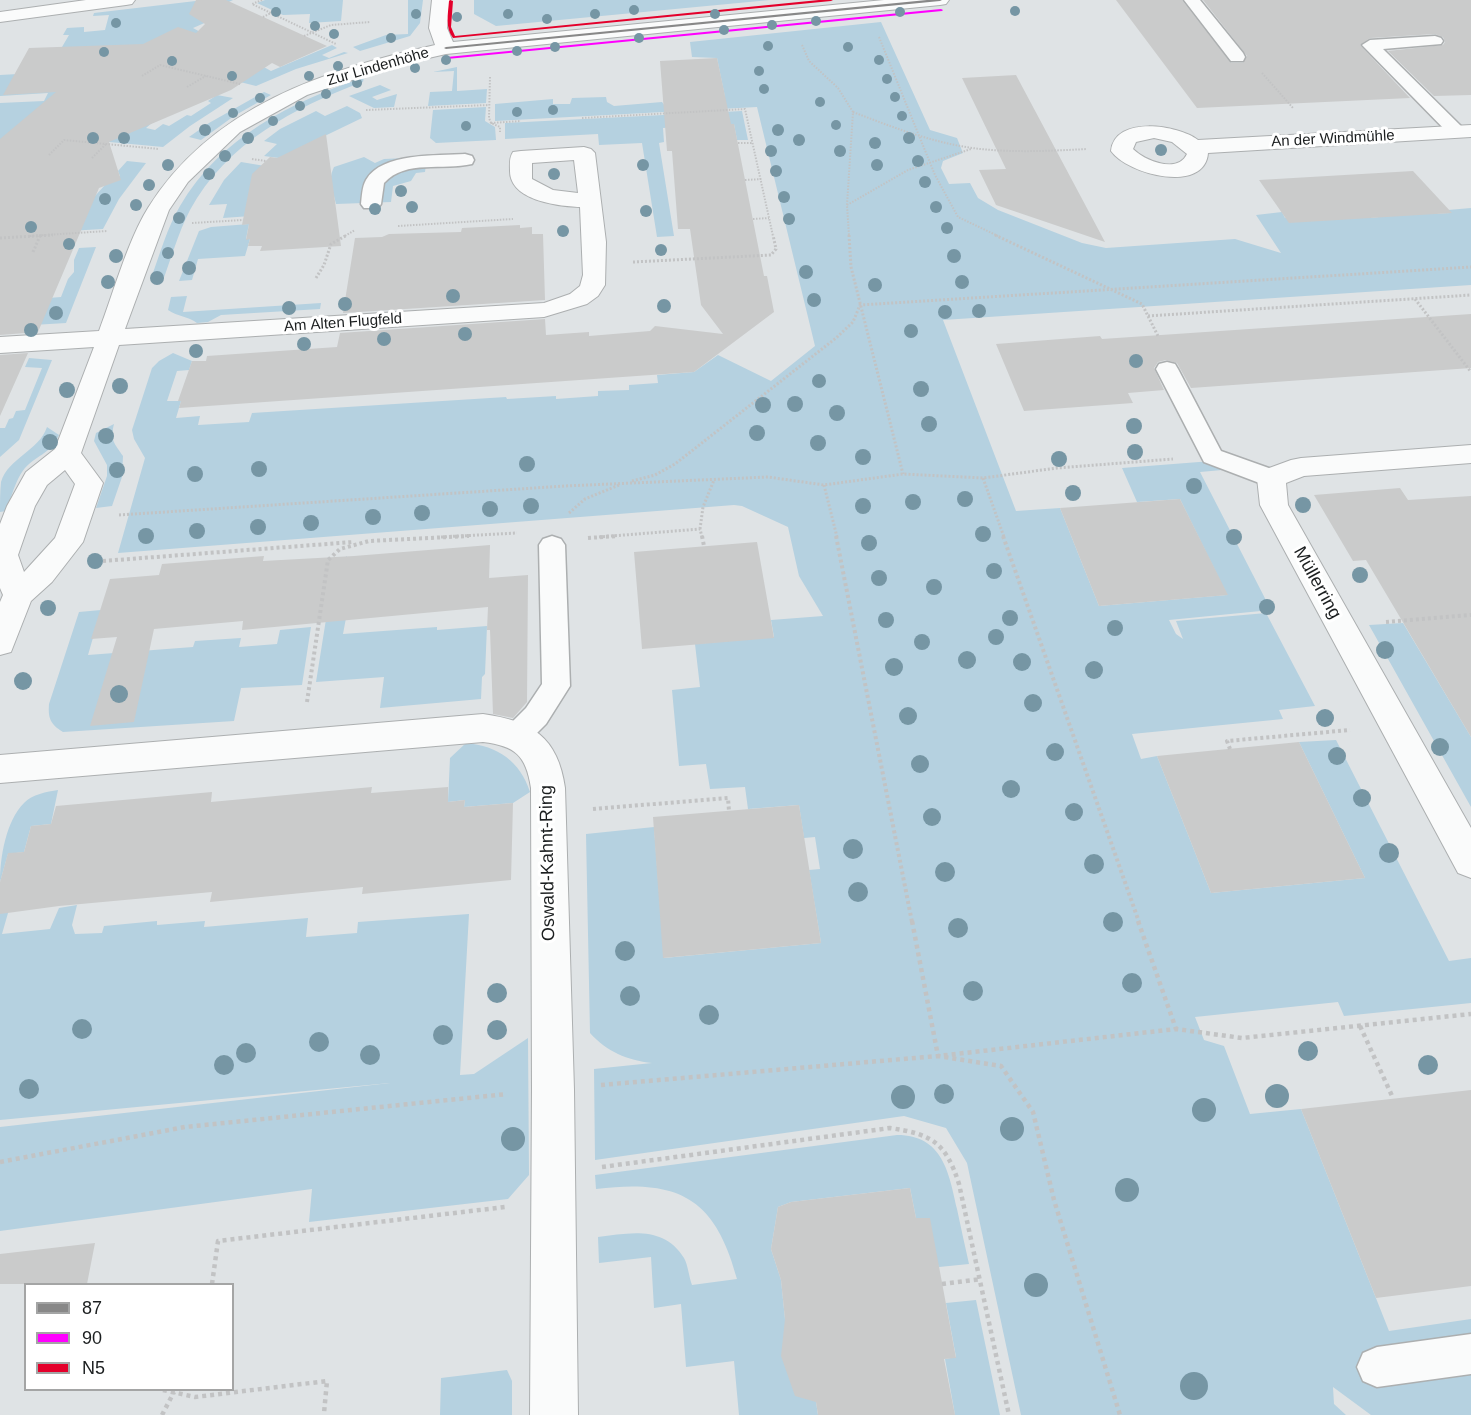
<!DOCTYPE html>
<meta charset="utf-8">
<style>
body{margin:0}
#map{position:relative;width:1471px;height:1415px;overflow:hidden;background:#dfe3e5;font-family:Arial,sans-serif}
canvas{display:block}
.legend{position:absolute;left:24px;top:1283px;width:210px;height:108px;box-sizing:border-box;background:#fff;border:2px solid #a4a5a5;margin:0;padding:8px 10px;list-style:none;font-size:18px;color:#1b1e1f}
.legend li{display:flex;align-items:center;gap:12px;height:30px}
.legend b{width:30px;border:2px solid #a4a5a5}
</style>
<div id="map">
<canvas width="1471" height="1415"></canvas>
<ul class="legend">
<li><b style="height:8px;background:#888"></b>87</li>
<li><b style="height:8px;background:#f0f"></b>90</li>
<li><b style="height:8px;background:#e4002b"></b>N5</li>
</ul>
</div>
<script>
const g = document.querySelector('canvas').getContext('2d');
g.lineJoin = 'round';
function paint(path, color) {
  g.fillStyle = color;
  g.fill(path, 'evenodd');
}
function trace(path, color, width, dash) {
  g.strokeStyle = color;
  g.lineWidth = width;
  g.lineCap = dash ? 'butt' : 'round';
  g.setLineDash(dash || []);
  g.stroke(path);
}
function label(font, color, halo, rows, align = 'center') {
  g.font = font + ' Arial,sans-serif';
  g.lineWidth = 6;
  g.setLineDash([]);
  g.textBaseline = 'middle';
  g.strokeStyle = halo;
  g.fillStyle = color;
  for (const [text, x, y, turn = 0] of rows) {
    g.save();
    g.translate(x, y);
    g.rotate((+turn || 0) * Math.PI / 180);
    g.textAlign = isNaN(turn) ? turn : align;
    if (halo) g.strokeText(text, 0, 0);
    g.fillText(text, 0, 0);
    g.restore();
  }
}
paint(new Path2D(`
 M204,0H233L216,8L209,21L193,28L271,71L332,45L337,48L322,55L329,58L344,52L348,53L296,69L256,86L184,68L153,122L146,128L155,130L163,124L169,126L187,115L191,116L211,103L208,101L217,95L233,98L190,126L163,147L45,136L0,162V103L44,101L48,93L0,96V75L36,73L62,47L69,35H63L67,28L84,27V32L105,30L109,15L93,16L94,13Z
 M265,0H343L341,21L309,23L310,14L283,15L257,3Z
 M408,0H423L420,23L410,36L360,51L353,47L386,35L408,34Z
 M474,0H770L496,26L474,14Z
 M881,22L930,130L957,138L963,153L943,161L941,168L949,184L970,183L978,198L998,210L1082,243L1106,248L1235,239L1281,253L1256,215L1282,212L1285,218L1367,214L1371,218L1427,211L1430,214L1450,213L1448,210L1471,208V285L943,320L1016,511L1060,508L1099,606L1227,595L1180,499L1137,502L1122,468L1212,461L1233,469L1200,472L1271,610L1169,620L1176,634L1183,639L1176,621L1266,613L1315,706L1279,710L1283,719L1132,734L1141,759L1157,756L1211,893L1365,878L1299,742L1336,740L1449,961L1471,958V1003L1344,1016L1338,1002L1195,1017L1204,1040L1224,1046L1250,1114L1301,1109L1389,1331L1471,1319V1415H1371L1333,1387L1334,1404L1346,1415H1021L967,1163L946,1128L904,1116L595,1160L594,1069L652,1063C627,1060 607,1052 590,1033L586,834L654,827L664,958L821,943L809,870L820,869L815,837L804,838L799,805L748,809L745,787L710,789L706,764L679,766L672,690L700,687L695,644L774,637L771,620L823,616L799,576L788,527L742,506L734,505L118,553L145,458L134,439L132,430L152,368L159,361L173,353L192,361L189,370L177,371L167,401H181L176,418L200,416L198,425L249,422L252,413L506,397L507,399L556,396V399L598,396V391L629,390V385L658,383L657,375L694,372L718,355L771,381L815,346L757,107L495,121V104L553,99V104H570L572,98L606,97L607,102L614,106L662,102L665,106L725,97L717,58L692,57L690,42Z
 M457,67V91L487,89L486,103L428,106L430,92L452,91L454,71L433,72Z
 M364,77L363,82C294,107 226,144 190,210C178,233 171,259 162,283L151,278C160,254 167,228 180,206C220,137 292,102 364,77Z
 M380,85L391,90L372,97L377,100L397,94L394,107L374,108L349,96Z
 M264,92L271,95L234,116L201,140L189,137L209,123Z
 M347,106L360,113L362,118L279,158L264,156L277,144L264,141L280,129L316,111L325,116Z
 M486,107L485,121L495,127L496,140L436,143L430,138L433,110Z
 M742,111L748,140H737L734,124L663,128L664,142L659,143L674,236L657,237L642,143L599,145L598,134L505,139V123Z
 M364,157L375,163L384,159L427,157L425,172L416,173L411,181L393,186L391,202L336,204C333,189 327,182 334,167Z
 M127,161L146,163L119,199L103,229L0,235V193L95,196L105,185L120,176L118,171Z
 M241,162L271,167L251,216L223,218L227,204L209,205L224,180Z
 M249,224L246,239H250L245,256L198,259L192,280L179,281L199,231L211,227Z
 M96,247L66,323L0,327V302L61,297L68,279L74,272V260L79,248Z
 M187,296L183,312L321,303L320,309L221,315L208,322L197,323C188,316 178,317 168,310L171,297Z
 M29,358L52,360L19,440L0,457V428H5L9,419L13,418L16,411L25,410L42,368L25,367Z
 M114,424C110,440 114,443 123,456L122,477L112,506L96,508L107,476V465L94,441L96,433Z
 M47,427L59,435C52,451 41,454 29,464C16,475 12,497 6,511L0,512C0,503 0,491 1,482C8,458 39,451 47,427Z
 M347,556L339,618H346L343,634L437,627V630L487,626L485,674L482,677L481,699L380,708L384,677L316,682L335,563Z
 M101,610L88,655L193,647L195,641L241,638L239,647L277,644L280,630L311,627L302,685L241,688L234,721L63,732C50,724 48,718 49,704L79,612Z
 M1403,623L1471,737V807L1369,625Z
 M466,743C498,746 520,761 530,792L513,803L464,807L465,800L448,802L450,758Z
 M58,790L51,824L31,826L24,852L8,854L0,882C0,857 6,821 24,803C32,794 47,792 58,790Z
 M0,882L8,913L2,934L50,929L59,908L77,905L72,925L75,934L102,933L104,926L157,921V925L205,921L204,927L308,918L306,937L357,933L358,922L469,914L460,1075L474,1074L528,1038L529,1175L508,1199L309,1222L312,1189L0,1231V1127L390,1083L0,1120Z
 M897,1135C943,1135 949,1173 957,1209C961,1228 965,1246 969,1264L939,1267L916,1218L910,1188L791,1202L778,1207L771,1249L781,1280L785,1319L816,1402L818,1415H739L734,1361L686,1367L681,1304L654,1308L651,1257L599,1263L598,1237C629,1233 664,1225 684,1258C688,1265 689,1277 692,1285L737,1279C715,1197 678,1179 596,1189L595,1175Z
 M976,1300L1000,1415H955L945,1359L956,1357L946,1303Z
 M507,1370L512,1381V1415H440L441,1378Z`), '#b5d1e0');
paint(new Path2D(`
 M196,0H226L327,46L280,67L272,63L231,90L109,142L121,180L99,188L38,332L0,335V139L56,92L3,95L29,48L143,44L178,27L196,33L205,24L189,14Z
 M1116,0H1182L1231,63H1243L1247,56L1203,0H1471V95L1434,96L1388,51L1443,45L1445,42L1443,37L1435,34L1370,38L1360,45L1410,98L1197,108Z
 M717,58L731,124H734L764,276H767L774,312L694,372L179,408L181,401H178L192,361H206L207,356L337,347L340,333L545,319L546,335L589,332V336L650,331L655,326L723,334L701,305L690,229H678L672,151H667L660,61Z
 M1016,75L1105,242L996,205L979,170L1006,169L962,78Z
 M326,134L341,246L260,251L262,246H248L250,239L246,240L249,224L242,225L252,174L270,157L277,158Z
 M1413,171L1452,213L1289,223L1259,180Z
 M520,225V228L532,227V234H543L545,300L343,313L355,238L382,237L389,234L461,232L462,228Z
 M1471,314V368L1191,388L1177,363L1166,360L1158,362L1154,368L1164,390L1128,393L1133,403L1024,411L996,344L1100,336L1102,339Z
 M28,353L0,416V355Z
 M1400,488L1408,500L1471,496V737L1366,560L1353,561L1314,495Z
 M1180,499L1228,595L1099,606L1060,508Z
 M757,542L774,638L642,649L634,552Z
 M490,545L489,581V578L528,575L527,702L513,718L493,714L490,630H487L488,607L242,630L243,621L154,629L134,722L90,726L117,637L91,639L110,579L159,575L162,564L264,556L263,561L354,556Z
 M1299,742L1365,878L1211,893L1157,756Z
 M372,787L371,793L448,787V802L465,800L464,807L513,803L511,880L362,894L363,887L210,902L212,892L59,906L0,914V882L8,853L24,852L31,826L51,824L56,806L212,792L211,802Z
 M799,805L821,943L663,958L653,817Z
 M1471,1090V1286L1376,1298L1301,1109Z
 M910,1188L916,1218H930L956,1358L944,1359L955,1415H818L816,1402L795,1396L781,1356L785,1319L781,1280L771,1249L778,1207L791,1202Z
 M95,1243L87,1284H0V1254Z`), '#cacbcb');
const lane = new Path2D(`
 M1184,0H1200L1243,53L1245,57L1243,61H1231Z
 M1435,36L1441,38L1443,41L1441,44L1383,49L1463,128L1466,132L1463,136H1451L1362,45L1370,40Z
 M465,154L472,156L474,160L472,164C443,171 406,159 384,183L381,204L378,208H364L361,204C362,196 362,187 366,180C382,152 437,156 465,154Z
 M1167,362L1175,364L1178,369L1221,451L1280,472L1283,478L1280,484L1271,486L1262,484L1204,462L1156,369L1159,364Z
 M552,536L561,539L565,545L570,686L546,724L527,743L517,747L507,743L502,735L507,727L526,708L542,684L539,545L543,539Z
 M1471,1334V1374L1377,1387L1363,1381L1357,1367L1363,1353L1377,1347Z`);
const street = new Path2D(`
 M86,0H135L132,4L126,5L0,22V12Z
 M432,0H450L447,28L453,42L884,0H949L946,4L940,5L446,54L398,65L307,95L240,132L188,182L169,210L125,329L544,303L570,294L580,286L583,275L580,207C556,206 510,200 510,171C510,164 509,158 513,152L521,151L584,147L591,149L595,153L606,242L605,285L598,296L587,304L544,317L119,345L81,453L103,483L83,542L52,582L31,601L11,652L0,655V602L3,595L0,588V524L7,506L26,472L55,449L94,347L0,353V337L99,331C113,294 128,240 148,208C212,106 324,70 435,45L429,28ZM574,160L578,193L553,190L532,179V163ZM65,470L75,484L55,538L24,572L18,555L35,506L47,485Z
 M1471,125V137L1208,153C1205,194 1128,175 1111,151C1115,115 1178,125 1198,140ZM1154,138L1172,142L1187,154C1178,174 1145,161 1133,149L1136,142Z
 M1471,445V463L1304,476L1286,483L1288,505L1471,828V878L1458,873L1260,505L1257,478L1261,471L1291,460L1301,458Z
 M483,714C532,721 558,737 565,788L574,1090L578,1415H530L532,1090L531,788C526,755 515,746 483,742L0,783V755Z`);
trace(lane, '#acafb0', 3);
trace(street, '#acafb0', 2);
trace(new Path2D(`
 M262,0L252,4L336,44
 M263,17L271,13
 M304,36L331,25L370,22
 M879,37L935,175L958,217L998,236
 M802,45L809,61L838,88L853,112L847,205L849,236
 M1262,73L1293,108
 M142,76L160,65L240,84
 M490,77L489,118L491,123L500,127V132
 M187,87L206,76
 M366,110L489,105
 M853,112C892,127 931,142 972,148C1010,153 1049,151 1087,149
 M582,118L745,109L773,236
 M491,123L521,121
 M738,143H753
 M49,155L64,140L159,149
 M92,158L106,144
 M252,159L266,161
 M745,180L762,179
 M847,205L908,170L971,149
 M753,219L769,218
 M192,223L243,220
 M398,226L513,219
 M30,236L107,231
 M345,236L355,230`), '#c2c3c4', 2, [1.5, 1.5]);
trace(new Path2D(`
 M849,235L851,267L903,474
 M995,235L1142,304L1158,336
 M0,238L53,235
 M33,252L40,236
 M633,262L771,255L776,249L773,235
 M316,278L324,265L331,244L347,235
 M1415,299L1471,372
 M1148,316L1471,295
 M983,478L1004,537
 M632,481L655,475L675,464L836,338L853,322L860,305L1471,267
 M824,485L837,537
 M569,513L585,499L619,485
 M119,515L565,486L768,477L824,485L903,474L983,478L1057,468L1173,459
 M700,529L703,507L714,480
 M441,537L517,533
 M599,537L700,529L702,537`), '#c2c3c4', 3, [2, 2]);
trace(new Path2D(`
 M702,536L704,546
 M836,536L912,922
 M1003,536L1139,922
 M588,538L618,536
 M103,561L353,542
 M1386,622L1471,615
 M307,702L328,560L340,549L369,541L469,536
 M1230,749L1227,741L1350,730
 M593,809L728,798L729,811`), '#c2c3c4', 4, [3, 3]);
trace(new Path2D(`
 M912,921L938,1056L1001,1066L1033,1112L1054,1200L1120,1415
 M1138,921L1176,1029
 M1360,1026L1393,1098
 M601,1085L938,1056L1176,1029L1242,1038L1471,1014
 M0,1162L185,1127L507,1094
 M602,1167L890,1128C932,1134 946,1143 959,1184L1009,1415
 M212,1284L218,1241L505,1207
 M942,1284L981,1279
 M163,1390L195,1397L327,1381L324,1413
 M162,1415L174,1392`), '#c2c3c4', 4.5, [4, 4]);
paint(lane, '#fafbfb');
paint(street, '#fafbfb');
paint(new Path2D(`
 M927,0H942L940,1L446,49L444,48L446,47Z`), '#888');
paint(new Path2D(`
 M941,9L943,10L942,11L447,59L445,58L447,57Z`), '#f0f');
paint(new Path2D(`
 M450,0L453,1L451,27L455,36L819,0H833L831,1L453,38C445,28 448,14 449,1Z`), '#e4002b');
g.fillStyle = '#7696a4';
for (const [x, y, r] of [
 [634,10,5],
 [1015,11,5],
 [276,12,5],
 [900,12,5],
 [416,14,5],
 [508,14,5],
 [595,14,5],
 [715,14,5],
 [457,17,5],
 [547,19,5],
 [816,21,5],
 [116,23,5],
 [772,25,5],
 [315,26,5],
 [724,30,5],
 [334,34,5],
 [391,38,5],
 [639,38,5],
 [768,46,5],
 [555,47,5],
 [848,47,5],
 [517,51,5],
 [104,52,5],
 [446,60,5],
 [879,60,5],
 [172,61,5],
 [338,66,5],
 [415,68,5],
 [759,71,5],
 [232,76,5],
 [309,76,5],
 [887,79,5],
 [357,83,5],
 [764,89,5],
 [326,94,5],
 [895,97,5],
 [260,98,5],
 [820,102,5],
 [300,106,5],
 [553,110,5],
 [517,112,5],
 [233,113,5],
 [902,116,5],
 [273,121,5],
 [836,125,5],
 [466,126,5],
 [205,130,6],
 [778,130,6],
 [93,138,6],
 [124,138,6],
 [248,138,6],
 [909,138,6],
 [799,140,6],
 [875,143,6],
 [1161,150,6],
 [771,151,6],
 [840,151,6],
 [225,156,6],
 [918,161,6],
 [168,165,6],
 [643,165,6],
 [877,165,6],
 [776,171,6],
 [209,174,6],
 [554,174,6],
 [925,182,6],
 [149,185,6],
 [401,191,6],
 [784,197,6],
 [105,199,6],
 [136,205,6],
 [412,207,6],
 [936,207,6],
 [375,209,6],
 [646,211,6],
 [179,218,6],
 [789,219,6],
 [31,227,6],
 [947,228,6],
 [563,231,6],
 [69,244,6],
 [661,250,6],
 [168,253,6],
 [116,256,7],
 [954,256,7],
 [189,268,7],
 [806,272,7],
 [157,278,7],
 [108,282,7],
 [962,282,7],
 [875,285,7],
 [453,296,7],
 [814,300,7],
 [345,304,7],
 [664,306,7],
 [289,308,7],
 [979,311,7],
 [945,312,7],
 [56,313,7],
 [31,330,7],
 [911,331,7],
 [465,334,7],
 [384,339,7],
 [304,344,7],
 [196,351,7],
 [1136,361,7],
 [819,381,7],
 [120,386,8],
 [921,389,8],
 [67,390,8],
 [795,404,8],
 [763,405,8],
 [837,413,8],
 [929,424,8],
 [1134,426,8],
 [757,433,8],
 [106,436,8],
 [50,442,8],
 [818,443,8],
 [1135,452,8],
 [863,457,8],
 [1059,459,8],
 [527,464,8],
 [259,469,8],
 [117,470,8],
 [195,474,8],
 [1194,486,8],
 [1073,493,8],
 [965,499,8],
 [913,502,8],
 [1303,505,8],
 [531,506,8],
 [863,506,8],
 [490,509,8],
 [422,513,8],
 [373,517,8],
 [311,523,8],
 [258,527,8],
 [197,531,8],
 [983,534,8],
 [146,536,8],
 [1234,537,8],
 [869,543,8],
 [95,561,8],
 [994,571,8],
 [1360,575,8],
 [879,578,8],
 [934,587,8],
 [1267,607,8],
 [48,608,8],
 [1010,618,8],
 [886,620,8],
 [1115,628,8],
 [996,637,8],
 [922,642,8],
 [1385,650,9],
 [967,660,9],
 [1022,662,9],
 [894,667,9],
 [1094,670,9],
 [23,681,9],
 [119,694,9],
 [1033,703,9],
 [908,716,9],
 [1325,718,9],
 [1440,747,9],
 [1055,752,9],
 [1337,756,9],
 [920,764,9],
 [1011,789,9],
 [1362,798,9],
 [1074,812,9],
 [932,817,9],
 [853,849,10],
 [1389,853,10],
 [1094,864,10],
 [945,872,10],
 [858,892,10],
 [1113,922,10],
 [958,928,10],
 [625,951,10],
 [1132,983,10],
 [973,991,10],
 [497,993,10],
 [630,996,10],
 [709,1015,10],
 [82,1029,10],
 [497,1030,10],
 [443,1035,10],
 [319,1042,10],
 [1308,1051,10],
 [246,1053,10],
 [370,1055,10],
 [224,1065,10],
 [1428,1065,10],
 [29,1089,10],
 [944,1094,10],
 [1277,1096,12],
 [903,1097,12],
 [1204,1110,12],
 [1012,1129,12],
 [513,1139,12],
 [1127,1190,12],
 [1036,1285,12],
 [1194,1386,14]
]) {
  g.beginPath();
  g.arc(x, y, r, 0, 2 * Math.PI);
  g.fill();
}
label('15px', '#1b1e1f', '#fff', [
 ["Zur Lindenhöhe",378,67,-16],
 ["An der Windmühle",1333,139,-3],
 ["Am Alten Flugfeld",343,323,-4]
]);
label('18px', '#1b1e1f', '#fff', [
 ["Müllerring",1317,583,61],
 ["Oswald-Kahnt-Ring",548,863,-91]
]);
</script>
